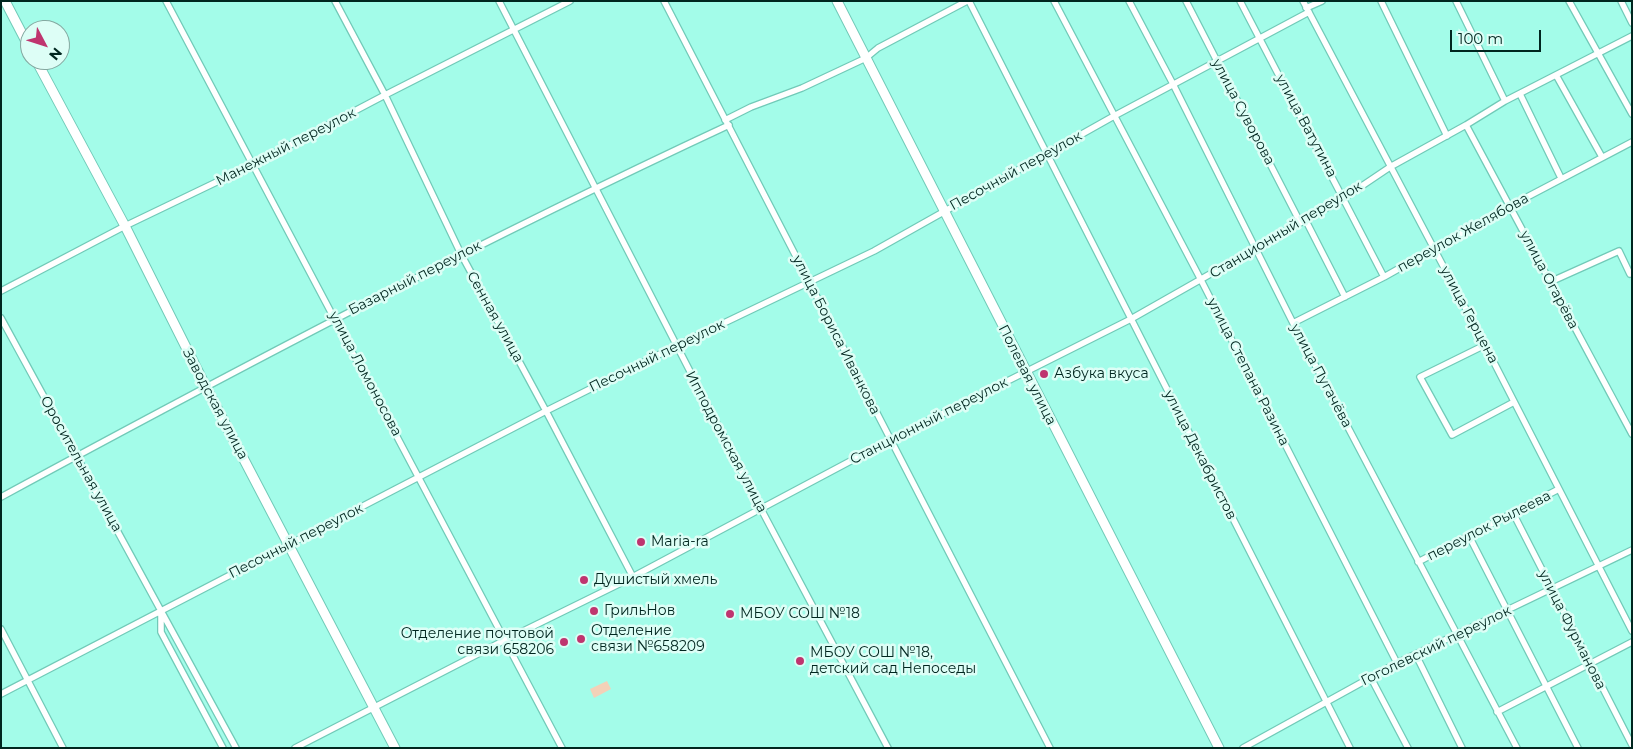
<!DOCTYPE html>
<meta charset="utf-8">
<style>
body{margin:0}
#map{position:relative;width:1633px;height:749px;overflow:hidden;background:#a3fce9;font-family:Montserrat,sans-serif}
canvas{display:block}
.frame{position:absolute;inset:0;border:2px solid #00261f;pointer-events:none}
.north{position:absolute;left:20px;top:20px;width:50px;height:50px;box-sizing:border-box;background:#ddfef6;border:1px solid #85a8a0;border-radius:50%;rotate:130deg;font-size:14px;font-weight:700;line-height:20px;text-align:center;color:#00261f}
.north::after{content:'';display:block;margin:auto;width:18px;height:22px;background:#bf356f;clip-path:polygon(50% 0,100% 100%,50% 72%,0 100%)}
.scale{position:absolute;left:1450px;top:30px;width:91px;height:22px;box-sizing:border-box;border:2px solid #00261f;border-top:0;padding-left:6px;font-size:15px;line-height:18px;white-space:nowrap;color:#00261f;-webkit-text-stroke:4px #ddfef6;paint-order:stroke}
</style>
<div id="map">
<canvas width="1633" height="749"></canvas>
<div class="frame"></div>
<div class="north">N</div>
<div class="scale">100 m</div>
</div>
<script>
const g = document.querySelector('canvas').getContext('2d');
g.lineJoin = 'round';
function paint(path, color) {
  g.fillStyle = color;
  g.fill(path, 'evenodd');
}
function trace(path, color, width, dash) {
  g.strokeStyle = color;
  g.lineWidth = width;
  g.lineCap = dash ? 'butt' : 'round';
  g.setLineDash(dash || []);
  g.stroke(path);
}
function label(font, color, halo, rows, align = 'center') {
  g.font = font + ' Montserrat,sans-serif';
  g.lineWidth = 5;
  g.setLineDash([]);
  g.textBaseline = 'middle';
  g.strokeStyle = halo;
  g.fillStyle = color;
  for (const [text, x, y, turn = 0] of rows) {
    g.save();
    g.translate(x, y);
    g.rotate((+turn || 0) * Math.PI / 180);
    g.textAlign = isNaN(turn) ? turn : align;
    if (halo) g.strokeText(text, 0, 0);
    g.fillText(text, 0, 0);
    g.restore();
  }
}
paint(new Path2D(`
 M607,681L611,689L594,698L590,689Z`), '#f3d1b8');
const street = new Path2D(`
 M166,1L562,748
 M335,1L385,95L461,254L546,411L633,577
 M499,1L761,509L888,748
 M664,1L1050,748
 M969,1L1350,748
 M1054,1L1201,280L1397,663
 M1129,1L1173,84L1293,323L1517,748
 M1186,1L1300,222
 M1240,1L1384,277
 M1303,1L1485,345L1632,631
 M1381,1L1447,136
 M1456,1L1505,101
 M1569,1L1632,114
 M1621,1L1632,23
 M1306,8L1322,1
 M1556,75L1602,157
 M1520,94L1561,178
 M725,120L751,107L802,88L866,58L878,48L967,1
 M1466,125L1632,434
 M1305,219L1345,297
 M1550,282L1619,251L1630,274
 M1,291L125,226L252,165L385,95L570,1
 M1,318L236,748
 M1293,323L1384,277L1510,206L1632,142
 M1485,345L1420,377L1452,435L1514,402
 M1,497C241,367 482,240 729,125
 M1513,513L1632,745
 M1469,536L1578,748
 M1418,562L1559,489
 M161,613V632L223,748
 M1,629L63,748
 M1416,655L1462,748
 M1371,678L1408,748
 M1,694L546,411L676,346L874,251L1114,116L1309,12
 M1497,712L1632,642
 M295,748L505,640L623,582L890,440L1131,319L1344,198L1390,167L1466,125L1505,101L1632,36
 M1243,748L1397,663L1632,550`);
const secondary = new Path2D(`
 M5,1L30,49
 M837,1L1219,748
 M36,60L125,226L206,387L395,748`);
trace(street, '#71cab8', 8);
trace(secondary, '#71cab8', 11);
trace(street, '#fff', 5.5);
trace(secondary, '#fff', 9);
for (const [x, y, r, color] of [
 [1044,374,5,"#bf356f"],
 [641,542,5,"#bf356f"],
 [584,580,5,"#bf356f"],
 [594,611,5,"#bf356f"],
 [730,614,5,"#bf356f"],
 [581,639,5,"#bf356f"],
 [564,642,5,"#bf356f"],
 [800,661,5,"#bf356f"]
]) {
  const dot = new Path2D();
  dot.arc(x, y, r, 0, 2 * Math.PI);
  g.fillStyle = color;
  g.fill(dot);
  trace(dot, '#ddfef6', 2);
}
label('14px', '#00261f', '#ddfef6', [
 ["улица Суворова",1243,112,62],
 ["улица Ватутина",1306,126,62],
 ["Манежный переулок",286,147,-27],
 ["Песочный переулок",1016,171,-29],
 ["Станционный переулок",1286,230,-31],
 ["переулок Желябова",1463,233,-29],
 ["Базарный переулок",415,278,-27],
 ["улица Огарёва",1549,280,62],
 ["улица Герцена",1469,315,62],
 ["Сенная улица",495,317,61],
 ["улица Бориса Иванкова",836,335,63],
 ["Песочный переулок",657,356,-26],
 ["улица Степана Разина",1248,372,63],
 ["улица Ломоносова",365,374,62],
 ["Полевая улица",1027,375,63],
 ["улица Пугачёва",1321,376,62],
 ["Заводская улица",215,404,62],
 ["Станционный переулок",929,421,-27],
 ["Ипподромская улица",726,442,62],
 ["улица Декабристов",1200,455,63],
 ["Оросительная улица",81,464,61],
 ["переулок Рылеева",1489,526,-27],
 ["Песочный переулок",296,541,-27],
 ["улица Фурманова",1572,630,63],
 ["Гоголевский переулок",1436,646,-26]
]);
label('14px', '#00261f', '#ddfef6', [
 ["Азбука вкуса",1054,374],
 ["Maria-ra",651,542],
 ["Душистый хмель",594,580],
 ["ГрильНов",604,611],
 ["МБОУ СОШ №18",740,614],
 ["Отделение",591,631],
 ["связи №658209",591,647],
 ["Отделение почтовой",554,634,"right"],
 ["связи 658206",554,650,"right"],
 ["МБОУ СОШ №18,",810,653],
 ["детский сад Непоседы",810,669]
], 'left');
</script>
